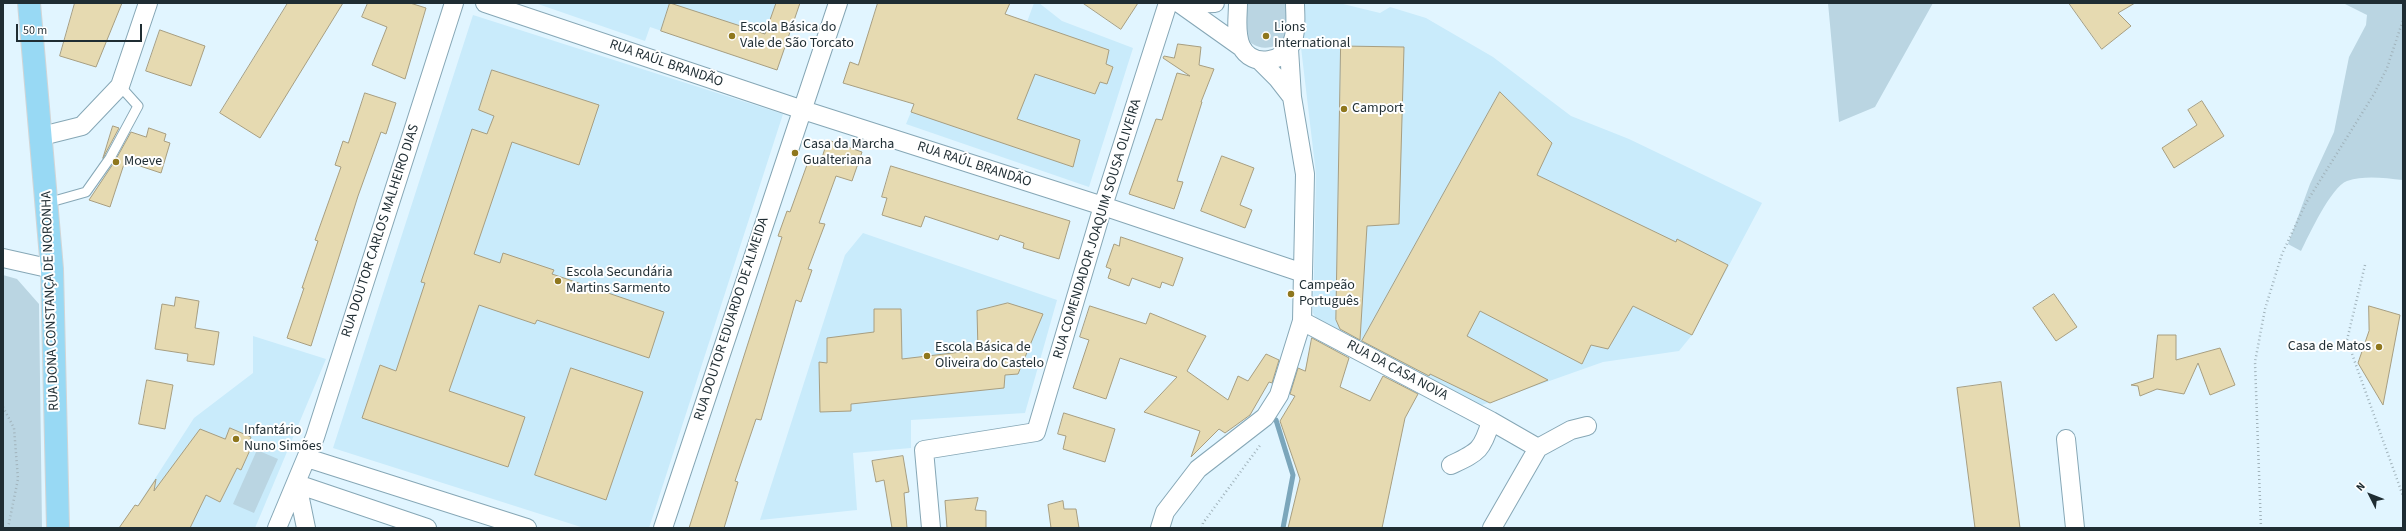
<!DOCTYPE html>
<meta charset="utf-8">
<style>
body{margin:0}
#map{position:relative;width:2406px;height:531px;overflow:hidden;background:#e1f5ff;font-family:"Source Sans 3",sans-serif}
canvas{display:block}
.frame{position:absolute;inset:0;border:4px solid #1f2d33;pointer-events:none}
.north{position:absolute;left:2350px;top:475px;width:40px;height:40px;-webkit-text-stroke:3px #fff;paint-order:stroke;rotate:312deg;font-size:11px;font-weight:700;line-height:16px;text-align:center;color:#1f2d33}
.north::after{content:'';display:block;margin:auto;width:14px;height:18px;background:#1f2d33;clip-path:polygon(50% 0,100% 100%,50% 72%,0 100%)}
.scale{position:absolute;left:16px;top:24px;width:126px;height:18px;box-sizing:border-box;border:2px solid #1f2d33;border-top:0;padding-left:5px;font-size:12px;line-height:14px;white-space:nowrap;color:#1f2d33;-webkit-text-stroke:3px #fff;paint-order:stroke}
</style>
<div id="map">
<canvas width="2406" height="531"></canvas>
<div class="frame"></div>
<div class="north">N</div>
<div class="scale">50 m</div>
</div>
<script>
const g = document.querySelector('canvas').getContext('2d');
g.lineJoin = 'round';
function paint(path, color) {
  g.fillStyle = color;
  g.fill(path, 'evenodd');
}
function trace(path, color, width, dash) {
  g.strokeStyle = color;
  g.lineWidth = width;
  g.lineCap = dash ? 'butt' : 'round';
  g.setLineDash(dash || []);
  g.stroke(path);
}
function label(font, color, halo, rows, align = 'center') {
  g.font = font + ' "Source Sans 3",sans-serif';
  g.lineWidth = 4;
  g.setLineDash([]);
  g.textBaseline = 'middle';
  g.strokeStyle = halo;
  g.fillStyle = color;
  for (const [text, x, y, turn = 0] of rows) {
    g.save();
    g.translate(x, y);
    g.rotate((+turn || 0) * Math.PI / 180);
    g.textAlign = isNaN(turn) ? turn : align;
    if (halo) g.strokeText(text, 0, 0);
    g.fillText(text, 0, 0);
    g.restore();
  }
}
paint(new Path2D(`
 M535,3H800L777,70L650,27L645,41Z
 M1034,3H1039L1062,21L1133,48L1089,187L906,124L911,112L1027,22Z
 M1302,3H1339L1380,13L1390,7L1426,18L1493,57L1571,116L1629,139L1762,203L1692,335L1679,351L1603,362L1479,406L1321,326L1313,313L1316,174L1300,39Z
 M473,15L783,114L649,528H584L333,448Z
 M863,233L1057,300L1025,413L911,420V448L853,453L857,510L760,520L845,255Z
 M253,336L326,359L255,528H155L158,516L140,502L194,418L253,373Z`), '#c9ebfb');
paint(new Path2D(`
 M1247,3H1285C1286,13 1290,27 1285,37C1276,53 1247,51 1245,31C1244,22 1246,12 1247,3Z
 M1828,3H1933L1875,107L1839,122Z
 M2343,3H2403V180C2384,178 2365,175 2347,181C2331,187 2309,235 2301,251L2288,244L2310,184L2334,132L2349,57L2366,25L2367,15Z
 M3,275L17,279L39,304L42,528H3Z
 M257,450L278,459L254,513L233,504Z`), '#bad5e2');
trace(new Path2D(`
 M1276,420L1293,475L1283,528`), '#7ba6bb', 5);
const building = new Path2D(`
 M75,3H122L96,67L60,56Z
 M288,3H343L260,138L220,113Z
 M368,3H410L426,8L405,79L372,65L387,27L362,17Z
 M670,3L765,34L776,3H800L777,70L661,31Z
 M878,3H1010L1005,14L1109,50L1106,64L1113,67L1107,84L1100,82L1095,94L1035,74L1017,119L1080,140L1073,167L911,112L914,104L843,83L850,62L858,65Z
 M1083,3H1138L1121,29Z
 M2069,3H2135L2118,13L2131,26L2102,49Z
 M160,30L205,46L191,86L146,71Z
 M1178,44L1201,47L1199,65L1214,69L1201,102H1202L1177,181L1183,182L1174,209L1129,194L1156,119L1162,120L1177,73L1190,76L1163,58L1164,56L1174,58Z
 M1341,46L1404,47L1399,224L1367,226L1360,340L1340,329L1336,320Z
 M492,70L599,105L579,165L512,142L474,254L500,263L503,253L554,270L552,274L664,312L649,358L537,320L535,324L479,305L449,391L525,417L508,467L362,418L380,365L396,371L425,283L421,282L472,129L487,134L494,116L479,110Z
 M1500,92L1552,143L1537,175L1676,242L1677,239L1728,265L1692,335L1633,306L1608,349L1591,345L1582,364L1480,311L1467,336L1548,380L1490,403L1430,374L1429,376L1362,341Z
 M365,93L396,103L386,134L381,132L358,196L311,346L287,338L304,288H302L318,241L315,240L341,167L335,165L343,141L348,143Z
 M2202,101L2224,136L2174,168L2162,148L2197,125L2188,110Z
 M113,126L119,128L103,158Z
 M149,128L166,134L164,141L170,143L161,173L125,161L110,207L89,200L115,161L131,132L146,137Z
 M828,140L862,152L852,181L836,176L819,223L825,224L808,269L812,270L801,302L796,300L761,420L756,419L735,481L738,482L724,528H689L782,237L778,236L787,211L790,212L808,162L819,166Z
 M1222,156L1254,168L1240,205L1252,210L1245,228L1201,211Z
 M891,166L1070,221L1059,259L1023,248L1024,243L1000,235L998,240L925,216L921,227L882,215L887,198L882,197Z
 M1121,237L1183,258L1173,286L1162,282L1160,288L1132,278L1129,286L1108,278L1111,269L1106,267L1114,244L1119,246Z
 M2054,294L2077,327L2056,341L2033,308Z
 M176,297L199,301L195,328L219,332L214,365L187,361L188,354L155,349L162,304L174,306Z
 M1008,303L1043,314L1018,374L1005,375L1004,388L851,404V411L820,412L819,362L827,363V338L874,332V309H901L902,359L978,350L977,311Z
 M1090,306L1146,324L1150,313L1206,336L1187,371L1228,400L1238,376L1248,381L1266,354L1279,360L1272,383L1269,382L1250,415L1225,433L1219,429L1191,457L1200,431L1144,412L1177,377L1120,358L1106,399L1073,388L1089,340L1080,337Z
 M2369,306L2400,315L2383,405L2358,363L2369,331Z
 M2158,335H2176V360L2220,348L2235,385L2210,395L2198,363L2184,394L2157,389L2140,396L2138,386L2131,385L2153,378Z
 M1312,338L1349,358L1340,387L1370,401L1383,376L1418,394L1405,418L1382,528H1288L1300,479L1280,421L1295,396L1290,394L1298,368L1305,371Z
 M571,368L643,392L606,500L535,475Z
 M147,380L173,385L165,429L139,424Z
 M2001,382L2020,528H1975L1957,388Z
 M1064,413L1115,429L1105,462L1063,449L1066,436L1058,434Z
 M230,428L251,437L246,448L250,450L241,470L237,468L220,502L206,495L190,528H119L135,505L138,506L156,479L154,491L200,429L225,439Z
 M903,456L909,492L904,493L907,528H892L884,480L876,482L872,461Z
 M978,498L975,510L986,511V528H947L945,501Z
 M1063,501L1064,509H1076L1079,528H1051L1048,505Z`);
paint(building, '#e6dab1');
trace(building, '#a79e81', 1);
const lane = new Path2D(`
 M47,203L86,192L110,158L138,106L120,86`);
const street = new Path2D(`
 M485,3L803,110L1103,206L1303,273
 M1179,3L1241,47
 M1238,3C1238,17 1235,33 1241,46C1252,69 1286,63 1293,40C1297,29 1295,14 1295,3
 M1180,4L1215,3
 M1259,60L1278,79L1292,97
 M42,136L82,126L120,86L148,3
 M3,258L52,269
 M1302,321L1491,421C1482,451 1478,452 1451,465
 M1491,421L1538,448L1571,430L1587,426
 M2066,439L2075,528
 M307,458L527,528
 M297,484L427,528
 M297,484L306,528
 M277,528L315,437L454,3
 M663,528L838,3
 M931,528L924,450L1036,432L1103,206L1168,3
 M1160,528L1165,512L1198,469L1265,417L1279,395L1302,321L1305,174L1292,97L1289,49
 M1492,528L1538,448`);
const primary = new Path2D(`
 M29,3L52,269L58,528`);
trace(lane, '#86a7b6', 11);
trace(street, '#86a7b6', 20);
trace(primary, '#d2d5d6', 24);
trace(new Path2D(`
 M2365,265L2347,340L2403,496
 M3,407L14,428L18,479L8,528
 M1202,528L1203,523L1261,444
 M2261,528L2255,362L2265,309L2282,254L2306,203L2374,94L2387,68L2403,20`), '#a1b3bb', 2.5, [1, 3]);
trace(lane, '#fff', 9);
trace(street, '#fff', 18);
trace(primary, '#98d9f4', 22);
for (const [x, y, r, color] of [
 [732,36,4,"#8f771d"],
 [1266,36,4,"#8f771d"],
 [1344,109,4,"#8f771d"],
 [795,153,4,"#8f771d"],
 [116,162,4,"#8f771d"],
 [558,281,4,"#8f771d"],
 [1291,294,4,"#8f771d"],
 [2379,347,4,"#8f771d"],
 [927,356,4,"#8f771d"],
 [236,439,4,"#8f771d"]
]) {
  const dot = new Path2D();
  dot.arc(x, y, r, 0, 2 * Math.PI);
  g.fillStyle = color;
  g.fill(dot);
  trace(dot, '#fff', 1.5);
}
label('14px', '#1f2d33', '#fff', [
 ["Escola Básica do",740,28],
 ["Vale de São Torcato",740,44],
 ["Lions",1274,28],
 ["International",1274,44],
 ["Camport",1352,109],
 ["Casa da Marcha",803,145],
 ["Gualteriana",803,161],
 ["Moeve",124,162],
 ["Escola Secundária",566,273],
 ["Martins Sarmento",566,289],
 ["Campeão",1299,286],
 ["Português",1299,302],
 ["Casa de Matos",2371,347,"right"],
 ["Escola Básica de",935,348],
 ["Oliveira do Castelo",935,364],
 ["Infantário",244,431],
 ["Nuno Simões",244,447]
], 'left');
label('14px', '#1f2d33', '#fff', [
 ["RUA RAÚL BRANDÃO",666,64,19],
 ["RUA RAÚL BRANDÃO",974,165,18],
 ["RUA COMENDADOR JOAQUIM SOUSA OLIVEIRA",1098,229,-73],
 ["RUA DOUTOR CARLOS MALHEIRO DIAS",381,231,-72],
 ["RUA DONA CONSTANÇA DE NORONHA",51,301,-92],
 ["RUA DOUTOR EDUARDO DE ALMEIDA",732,319,-72],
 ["RUA DA CASA NOVA",1397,371,28]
]);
</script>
